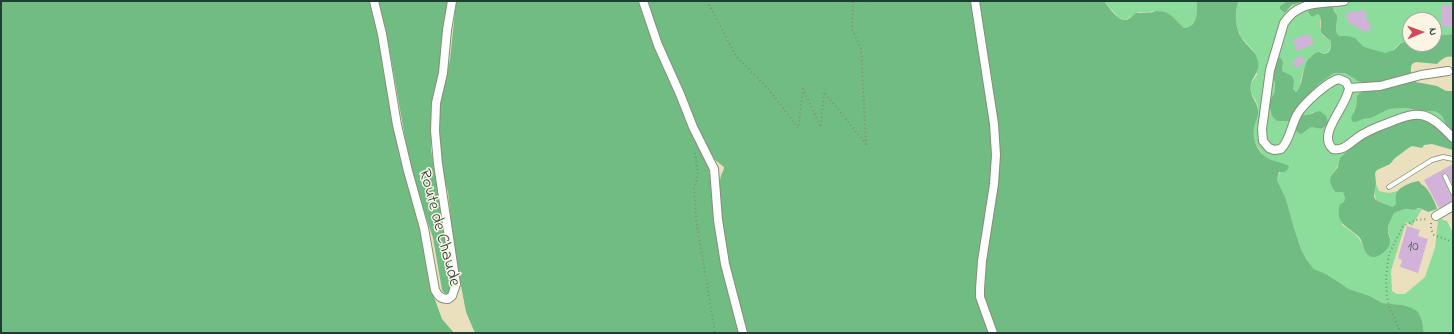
<!DOCTYPE html>
<style>
body{margin:0}
#map{position:relative;width:1454px;height:334px;overflow:hidden;background:#eae0bd;font-family:"Indie Flower",sans-serif}
canvas{display:block}
.frame{position:absolute;inset:0;border:2px solid #1f3d34;pointer-events:none}
.north{position:absolute;left:1402px;top:12px;width:40px;height:40px;box-sizing:border-box;background:#fcf5e5;border:1px solid #a4ab9e;border-radius:50%;rotate:88deg;font-size:11px;font-weight:700;line-height:16px;text-align:center;color:#1f3d34}
.north::after{content:'';display:block;margin:auto;width:14px;height:18px;background:#d1495b;clip-path:polygon(50% 0,100% 100%,50% 72%,0 100%)}
</style>
<div id="map">
<canvas width="1454" height="334"></canvas>
<div class="frame"></div>
<div class="north">N</div>
</div>
<script>
const g = document.querySelector('canvas').getContext('2d');
g.lineJoin = 'round';
function paint(path, color) {
  g.fillStyle = color;
  g.fill(path, 'evenodd');
}
function trace(path, color, width, dash) {
  g.strokeStyle = color;
  g.lineWidth = width;
  g.lineCap = dash ? 'butt' : 'round';
  g.setLineDash(dash || []);
  g.stroke(path);
}
function label(font, color, halo, rows, align = 'center') {
  g.font = font + ' "Indie Flower",sans-serif';
  g.lineWidth = 3;
  g.setLineDash([]);
  g.textBaseline = 'middle';
  g.strokeStyle = halo;
  g.fillStyle = color;
  for (const [text, x, y, turn = 0] of rows) {
    g.save();
    g.translate(x, y);
    g.rotate((+turn || 0) * Math.PI / 180);
    g.textAlign = isNaN(turn) ? turn : align;
    if (halo) g.strokeText(text, 0, 0);
    g.fillText(text, 0, 0);
    g.restore();
  }
}
paint(new Path2D(`
 M1104,1H1197C1197,12 1198,27 1184,28L1172,16L1152,11L1148,13L1139,12L1125,20L1119,18Z
 M1238,1H1287L1280,6V9L1285,13L1295,4L1313,1L1316,15L1318,14L1320,16V27L1323,36L1330,40C1332,46 1330,51 1325,54C1323,53 1321,52 1319,52C1307,53 1300,79 1300,88L1296,92L1293,89V84L1282,71L1283,63L1275,81V91L1272,97L1282,121C1291,119 1297,127 1303,133L1311,127C1321,128 1322,132 1328,123L1313,112C1308,115 1305,118 1299,114L1297,106L1319,84L1334,73H1345L1353,78L1364,83C1365,90 1361,92 1357,97L1356,107L1353,112L1356,122L1363,119L1371,118L1389,109L1407,108L1419,111H1432L1437,112L1442,116L1446,125L1453,131V141H1450L1447,137L1394,124L1385,129H1381L1359,141L1349,149L1331,176L1339,192H1343L1345,198L1342,225C1353,232 1362,238 1365,251L1390,238C1386,228 1389,222 1394,213L1405,209L1410,210L1420,208L1422,209L1412,226L1406,222L1391,271L1392,291L1397,294H1405L1425,277L1435,248L1438,221L1441,219L1447,221L1453,233V333H1424L1422,321L1402,305L1382,303L1370,296L1349,289L1326,274L1314,269L1306,259L1301,249L1294,228L1286,199L1277,180L1280,172C1268,158 1252,149 1253,129C1254,122 1259,116 1258,108C1255,92 1243,93 1257,75L1253,50L1241,37L1238,30L1235,19Z
 M1333,1H1453V34L1434,36V20H1410V40C1406,41 1401,42 1398,45C1394,49 1392,53 1385,53C1379,54 1369,50 1363,47C1359,45 1362,46 1359,42C1355,37 1345,36 1339,36C1333,30 1338,22 1337,15L1332,7Z
 M1376,184L1379,191L1389,193L1398,191L1396,195V205L1393,207C1376,203 1373,201 1376,184Z`), '#8cdc9b');
paint(new Path2D(`
 M1,1H371L381,42L397,143L421,228L430,286L442,319L454,333H1Z
 M378,1H449L441,64L431,111V150L439,190L454,284L450,293L445,294L442,290L433,238L415,184L408,155L386,30Z
 M456,1H639L658,55L708,165L741,333H475L466,312L454,249L448,192L443,177L438,144L439,109L450,60Z
 M646,1H1104C1109,7 1117,20 1125,20C1129,20 1133,15 1136,13H1148L1157,11L1165,12L1172,16L1184,28C1198,27 1197,12 1197,1H1238C1238,5 1236,9 1236,13C1235,19 1237,31 1241,37C1246,46 1256,50 1258,62C1260,71 1253,76 1251,84C1248,94 1257,101 1258,110C1259,116 1255,121 1254,128C1252,139 1257,153 1269,159C1275,162 1282,162 1289,166L1288,169L1285,172H1279L1277,180L1286,199L1294,228L1301,249L1306,259L1314,269L1326,274L1349,289L1370,296L1382,303L1402,305L1412,308L1418,312L1422,321L1424,333H747C736,291 723,250 720,206C720,197 718,185 721,176C722,172 724,171 724,167L714,159L696,125L690,107L664,49Z
 M1287,1H1306L1292,5L1285,13L1280,9V6Z
 M1332,4L1334,11L1337,15C1338,22 1333,30 1339,36H1347L1355,38L1364,47L1385,53L1394,50L1401,43L1410,40V44H1434V36L1453,34V57C1447,55 1442,59 1437,64L1416,62L1412,64C1409,72 1412,75 1416,82L1437,86L1446,91H1453V131L1446,125L1442,116L1437,112L1432,111H1419L1407,108L1389,109L1371,118L1363,119L1356,122H1353L1351,118L1356,107L1357,96C1361,92 1365,90 1364,83L1358,81L1345,73H1334L1319,84L1297,106L1299,114C1307,118 1312,112 1320,111L1326,116L1328,123C1322,132 1320,128 1311,127L1303,133L1300,134L1296,131L1295,125C1289,120 1285,121 1277,121L1272,116L1269,103L1275,91V81L1269,77L1277,56L1281,58L1283,63L1282,71L1292,76L1294,81L1293,89L1296,92C1303,87 1302,68 1308,60C1311,57 1314,52 1319,52C1320,52 1323,54 1325,54C1331,53 1332,45 1330,40C1316,31 1323,31 1320,16L1318,14L1312,17L1308,12L1310,9Z
 M1412,117L1433,122L1450,141H1453V150L1432,144L1424,145L1422,148L1412,146L1410,147L1395,158L1390,164L1377,170L1375,173L1376,184L1374,196L1375,199L1379,202L1393,207L1396,204C1396,201 1395,197 1396,194C1399,186 1412,182 1419,181C1421,185 1424,185 1426,188C1430,192 1436,204 1437,209L1428,212L1420,208H1418L1414,210L1405,209L1394,213C1392,218 1389,222 1388,227C1387,236 1394,242 1386,250C1382,254 1376,259 1370,256C1363,253 1364,244 1360,238C1349,226 1334,225 1340,204L1344,202L1345,198L1343,192H1336L1333,189L1330,182L1331,176L1338,167L1340,158L1362,137L1381,129H1385Z`), '#71bc83');
paint(new Path2D(`
 M1441,5H1453V27L1442,26V18H1441Z
 M1366,10L1367,22H1370L1371,30L1363,31L1347,21L1346,13Z
 M1307,34L1308,37L1311,36L1314,44L1297,51L1293,40Z
 M1300,55L1305,61L1297,68L1292,63Z
 M1453,164V185L1447,173H1444L1442,176L1450,194L1453,196V201L1439,208L1424,180Z
 M1407,226L1420,230L1418,236L1428,239L1418,273L1400,267L1402,260L1398,258Z`), '#d3b2d9');
const lane = new Path2D(`
 M1445,176L1453,193
 M1389,187L1432,160L1443,157L1453,159`);
const street = new Path2D(`
 M374,1L382,34L397,125L408,171L424,228L435,290C438,296 441,299 448,299L452,296L456,284L438,164L435,131L436,103L443,73L447,30L452,1
 M643,1L658,45L680,94L693,127L714,169L718,220L725,264L743,333
 M975,1L994,124L996,155L994,184L982,261L980,289V297L993,333
 M1344,1C1321,4 1299,0 1284,23L1270,70L1262,129L1263,141L1269,148L1274,150L1281,149C1290,140 1291,126 1297,115C1302,105 1328,81 1339,79L1346,82L1349,88C1347,107 1316,134 1333,149C1343,151 1349,144 1357,138C1366,131 1377,127 1388,123C1421,109 1428,112 1453,138
 M1349,88L1380,86L1421,75L1448,71
 M1436,216L1453,206`);
trace(lane, '#848e78', 5.5);
trace(street, '#848e78', 10);
trace(new Path2D(`
 M707,1L736,56L770,91L798,128L803,89L821,127L824,92L866,144L861,48L852,29L853,1
 M867,1L869,3L868,1
 M695,153L698,175L694,188L696,219L715,333
 M1431,223V229L1434,235L1453,242
 M1401,333L1390,309L1387,298L1386,277L1389,254L1403,226L1416,220L1427,219`), '#848e78', 2, [1, 3]);
trace(lane, '#fff', 4);
trace(street, '#fff', 8);
label('15px', '#4c5a5d', null, [
 ["10",1413,248]
]);
label('17px', '#1f3d34', '#fcf5e5', [
 ["Route de Chaude",438,228,75]
]);
</script>
